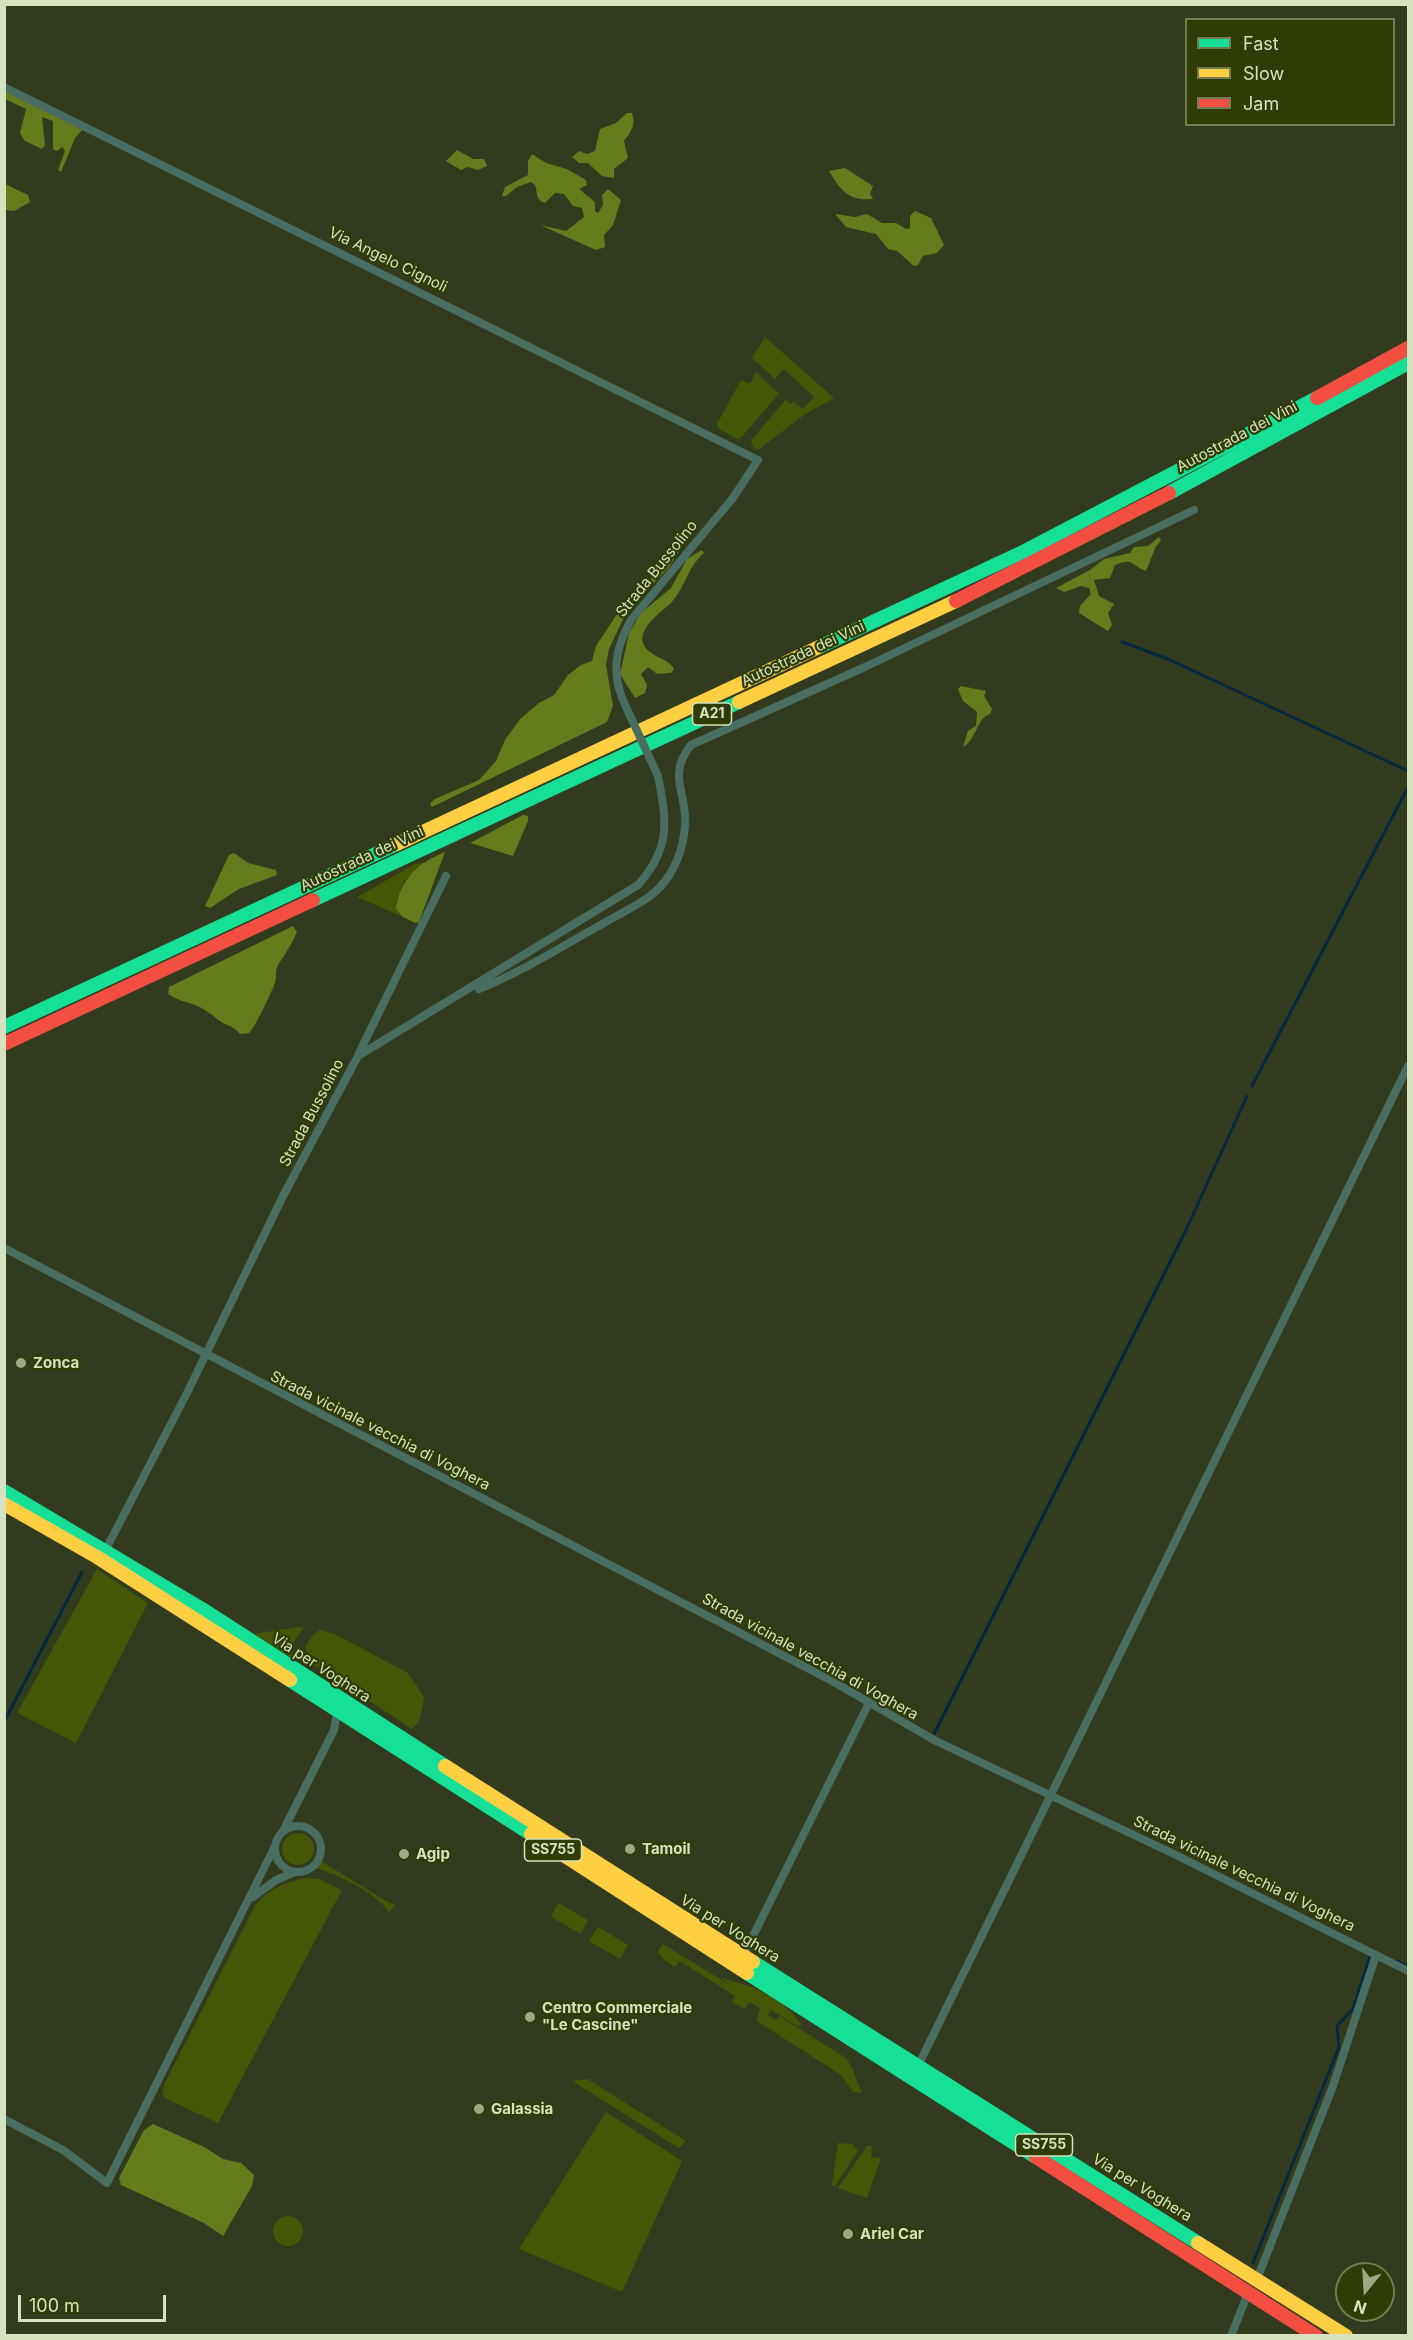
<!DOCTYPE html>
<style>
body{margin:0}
#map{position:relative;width:1413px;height:2340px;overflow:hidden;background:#333b1f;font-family:Inter,sans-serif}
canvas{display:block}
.frame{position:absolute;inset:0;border:6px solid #d6e2bf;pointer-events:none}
.legend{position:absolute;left:1185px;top:18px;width:210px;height:108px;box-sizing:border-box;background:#2f3c06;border:2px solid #727e50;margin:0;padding:8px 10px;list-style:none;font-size:18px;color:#d6e2bf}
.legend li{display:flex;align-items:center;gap:12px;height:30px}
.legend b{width:30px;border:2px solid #727e50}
.north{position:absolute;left:1335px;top:2262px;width:60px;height:60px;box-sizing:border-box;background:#2f3c06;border:2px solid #727e50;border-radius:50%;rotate:198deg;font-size:16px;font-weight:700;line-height:24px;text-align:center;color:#d6e2bf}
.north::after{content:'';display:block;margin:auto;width:21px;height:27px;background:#9da887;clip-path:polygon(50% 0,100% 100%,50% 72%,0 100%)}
.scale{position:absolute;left:18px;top:2295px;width:148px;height:27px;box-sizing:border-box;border:3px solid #d6e2bf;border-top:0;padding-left:8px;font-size:18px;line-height:21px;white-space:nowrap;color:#d6e2bf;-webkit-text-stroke:4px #2f3c06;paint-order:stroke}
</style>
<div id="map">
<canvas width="1413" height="2340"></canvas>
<div class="frame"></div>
<ul class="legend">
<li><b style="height:8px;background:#16e098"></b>Fast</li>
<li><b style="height:8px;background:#ffcf43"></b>Slow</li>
<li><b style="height:8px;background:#f24e42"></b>Jam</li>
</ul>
<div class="north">N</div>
<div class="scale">100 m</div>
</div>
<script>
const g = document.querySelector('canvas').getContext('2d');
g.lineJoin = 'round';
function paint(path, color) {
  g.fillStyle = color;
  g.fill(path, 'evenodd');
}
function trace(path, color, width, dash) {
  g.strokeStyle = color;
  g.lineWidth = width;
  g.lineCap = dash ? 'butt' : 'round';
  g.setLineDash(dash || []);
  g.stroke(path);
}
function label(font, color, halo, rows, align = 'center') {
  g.font = font + ' Inter,sans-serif';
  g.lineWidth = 4.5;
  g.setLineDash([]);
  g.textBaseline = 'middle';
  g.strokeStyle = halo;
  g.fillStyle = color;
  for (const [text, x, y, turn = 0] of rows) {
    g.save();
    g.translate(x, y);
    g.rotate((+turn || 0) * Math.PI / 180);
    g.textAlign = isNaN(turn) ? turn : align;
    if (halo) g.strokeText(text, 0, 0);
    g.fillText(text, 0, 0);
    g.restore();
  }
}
paint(new Path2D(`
 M765,337L834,398L804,415L758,450L753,447L751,441L785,400L791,404L793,401L803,409L814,397L784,369L775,379L752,358Z
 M756,372L779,394L739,440L719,429L717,424L741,380L750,384Z
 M425,862L404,881L396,903L403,917L357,897L415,864Z
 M97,1569L148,1603L76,1743L17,1713Z
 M298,1627L304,1628L294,1641L292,1658L254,1634Z
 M320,1630L335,1634L408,1673L424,1697C422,1708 422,1721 412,1729L310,1662L305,1647L313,1635Z
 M282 1849a16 16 0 1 1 32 0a16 16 0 1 1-32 0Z
 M321,1861L386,1901L395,1905L389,1913C378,1893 337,1874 315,1868Z
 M308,1878L319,1879L342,1890L218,2123L165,2098L162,2093L165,2083L255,1906C270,1888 285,1882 308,1878Z
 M558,1903L588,1920L581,1934L551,1917Z
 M598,1927L628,1945L620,1959L589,1941Z
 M663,1944L733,1987L721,1978C754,1986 780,1996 801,2024L799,2027L771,2010L768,2015L776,2020L779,2016L846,2058L851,2066L862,2093L853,2092L841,2075L757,2021L760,2008L749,2002L745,2009L732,2002L735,1996L680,1961L675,1967L664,1960L658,1952Z
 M589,2079V2080L686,2141L679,2148L572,2081Z
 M606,2112L682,2161L622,2292L519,2249Z
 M838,2143L852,2144L858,2151L835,2186L832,2185Z
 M867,2146H872L871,2157L881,2158L867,2198L838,2188Z
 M273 2231a15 15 0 1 1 30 0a15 15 0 1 1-30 0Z`), '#455706');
paint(new Path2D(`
 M5,87L83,129L75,138L61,172L58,170L65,151L62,147L57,151L53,149V121L42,117L45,145L42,149L25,141L20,133L26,109L5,99Z
 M627,113H632C636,125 631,132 624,141L628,158L614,169V178L602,176L588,163H579L572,157L579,151L587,154L595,151L600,129L616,123Z
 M457,150L473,159H484L487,166L478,170L468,167L461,170L446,161Z
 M532,154L546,163L567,169L586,180L587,185L579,189L595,202V211L598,213L603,205L602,195L608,189L621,200L613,225L604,235L605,247L596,250L540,225L566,231L584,217L582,208L573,206L564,194L555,193L545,203C535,200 538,193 535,185L531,182L517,187L506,196H502L505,187L528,175V161Z
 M845,168L873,186L870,194L873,199C849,201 841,191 829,171Z
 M5,184L28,195L30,202L14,211L6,210Z
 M915,211L931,218L944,245L937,253L923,256L918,265L914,266L897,251L888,249L876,234L846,227L835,214L855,217L867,214L882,223H896L906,229L910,228V216Z
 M1159,537L1161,541L1156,546L1146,571C1131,566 1134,557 1115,565L1110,578L1094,580L1099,596L1114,604L1108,613L1112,625L1108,631L1079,613L1080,606L1091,594L1089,588L1081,586L1064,592L1056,588L1090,570L1104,559L1130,553L1134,547L1148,546Z
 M683,545L669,567L626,613L609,649L606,665L613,706L607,722L432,807L430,804L435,799L479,780L496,761L505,740L520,719L539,703L554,695L568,675L581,665L592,661L596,646L615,617Z
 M702,550L704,553C688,566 685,588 671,603C662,611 638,628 643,643C649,658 668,657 674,669L671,673L657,674L648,667L641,674L647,685L645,693L635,698L620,674L629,633L641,613L671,588L687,559Z
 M961,686L986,691L984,696L992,709L990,714C977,718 976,740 963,747L968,731L976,726L977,712L963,701L958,689Z
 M523,815L528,816V821L513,856L470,843Z
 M445,852L419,922L415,923L403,917L396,909C399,880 419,862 445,852Z
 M234,853L248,863L276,870L277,875L239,889L210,908L205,906L229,855Z
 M293,926L297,932C292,944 285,954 278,965C275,970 277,977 275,983C271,993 256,1026 249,1033L240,1034C233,1025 227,1026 220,1021C212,1015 205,1009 195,1005C185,1001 178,1001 168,994L169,987Z
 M153,2124L204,2147L223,2159L241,2163L254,2175L252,2186L223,2236L204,2223L121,2185L119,2178L144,2130Z`), '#647c1c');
trace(new Path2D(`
 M1122,642L1168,659L1408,771
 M1252,1086L1408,787
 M4,1722L82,1572
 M934,1734L1186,1230L1247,1096
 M1397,1961L1408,1966
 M1253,2263L1339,2047L1337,2026L1353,2009L1370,1956`), '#05293f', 3);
trace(new Path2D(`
 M4,87L758,460L733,498L631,620C614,650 611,676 626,707
 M479,989C523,971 563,946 604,923C622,912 647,902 661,886C675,870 683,848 685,827C688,793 666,776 691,745L865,667L1194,510
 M359,1053L446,876
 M4,1248L832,1681L936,1741L1176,1855L1408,1971
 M106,1549L187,1393L283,1196L358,1056L638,885C671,848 667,822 658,776
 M275 1849a23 23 0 1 1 46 0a23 23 0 1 1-46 0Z
 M283,1831L334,1730L337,1712
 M253,1897L276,1880L295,1872
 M743,1956L869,1703
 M918,2066L1408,1066
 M4,2119L63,2150L107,2183L275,1846
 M1257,2279L1333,2086L1376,1955
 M1231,2336L1248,2293`), '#496e61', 8);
trace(new Path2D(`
 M1169,493L1408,363
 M819,647L1025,551L1317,398
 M313,900L739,702
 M4,1027L397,844
 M4,1491L202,1609L445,1766
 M290,1680L531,1834
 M753,1962L1198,2243
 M747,1973L1036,2157`), '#16e098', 14);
trace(new Path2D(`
 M739,702L956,601
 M397,844L819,647
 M4,1504L97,1557L290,1680
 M445,1766L753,1962
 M531,1834L747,1973
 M1198,2243L1346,2336`), '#ffcf43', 14);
trace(new Path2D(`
 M1317,398L1408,348
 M956,601L1169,493
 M4,1044L313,900
 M1036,2157L1316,2336`), '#f24e42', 14);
trace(new Path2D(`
 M626,707L658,776`), '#496e61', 8);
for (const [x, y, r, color] of [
 [21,1363,6,"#9da887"],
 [630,1849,6,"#9da887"],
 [404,1854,6,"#9da887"],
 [530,2017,6,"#9da887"],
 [479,2109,6,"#9da887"],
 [848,2234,6,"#9da887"]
]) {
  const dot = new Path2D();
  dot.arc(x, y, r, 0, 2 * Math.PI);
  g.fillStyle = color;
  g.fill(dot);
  trace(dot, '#2f3c06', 2);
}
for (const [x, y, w] of [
 [712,714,39],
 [553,1850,57],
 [1044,2145,57]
]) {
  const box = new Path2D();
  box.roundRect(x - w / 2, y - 11, w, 22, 4.5);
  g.fillStyle = '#2f3c06';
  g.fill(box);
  trace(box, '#d6e2bf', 1.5);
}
label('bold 14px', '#d6e2bf', null, [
 ["A21",712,714],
 ["SS755",553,1850],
 ["SS755",1044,2145]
]);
label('15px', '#d6e2bf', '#2f3c06', [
 ["Via Angelo Cignoli",388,260,26],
 ["Autostrada dei Vini",1237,437,-28],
 ["Strada Bussolino",657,569,-51],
 ["Autostrada dei Vini",803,654,-25],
 ["Autostrada dei Vini",362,859,-25],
 ["Strada Bussolino",312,1113,-62],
 ["Strada vicinale vecchia di Voghera",380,1431,27],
 ["Strada vicinale vecchia di Voghera",810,1657,29],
 ["Via per Voghera",321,1668,33],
 ["Strada vicinale vecchia di Voghera",1244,1874,26],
 ["Via per Voghera",730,1929,32],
 ["Via per Voghera",1142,2188,32]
]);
label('bold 15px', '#d6e2bf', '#2f3c06', [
 ["Zonca",33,1363],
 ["Tamoil",642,1849],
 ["Agip",416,1854],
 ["Centro Commerciale",542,2008],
 ["\"Le Cascine\"",542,2025],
 ["Galassia",491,2109],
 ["Ariel Car",860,2234]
], 'left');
</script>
